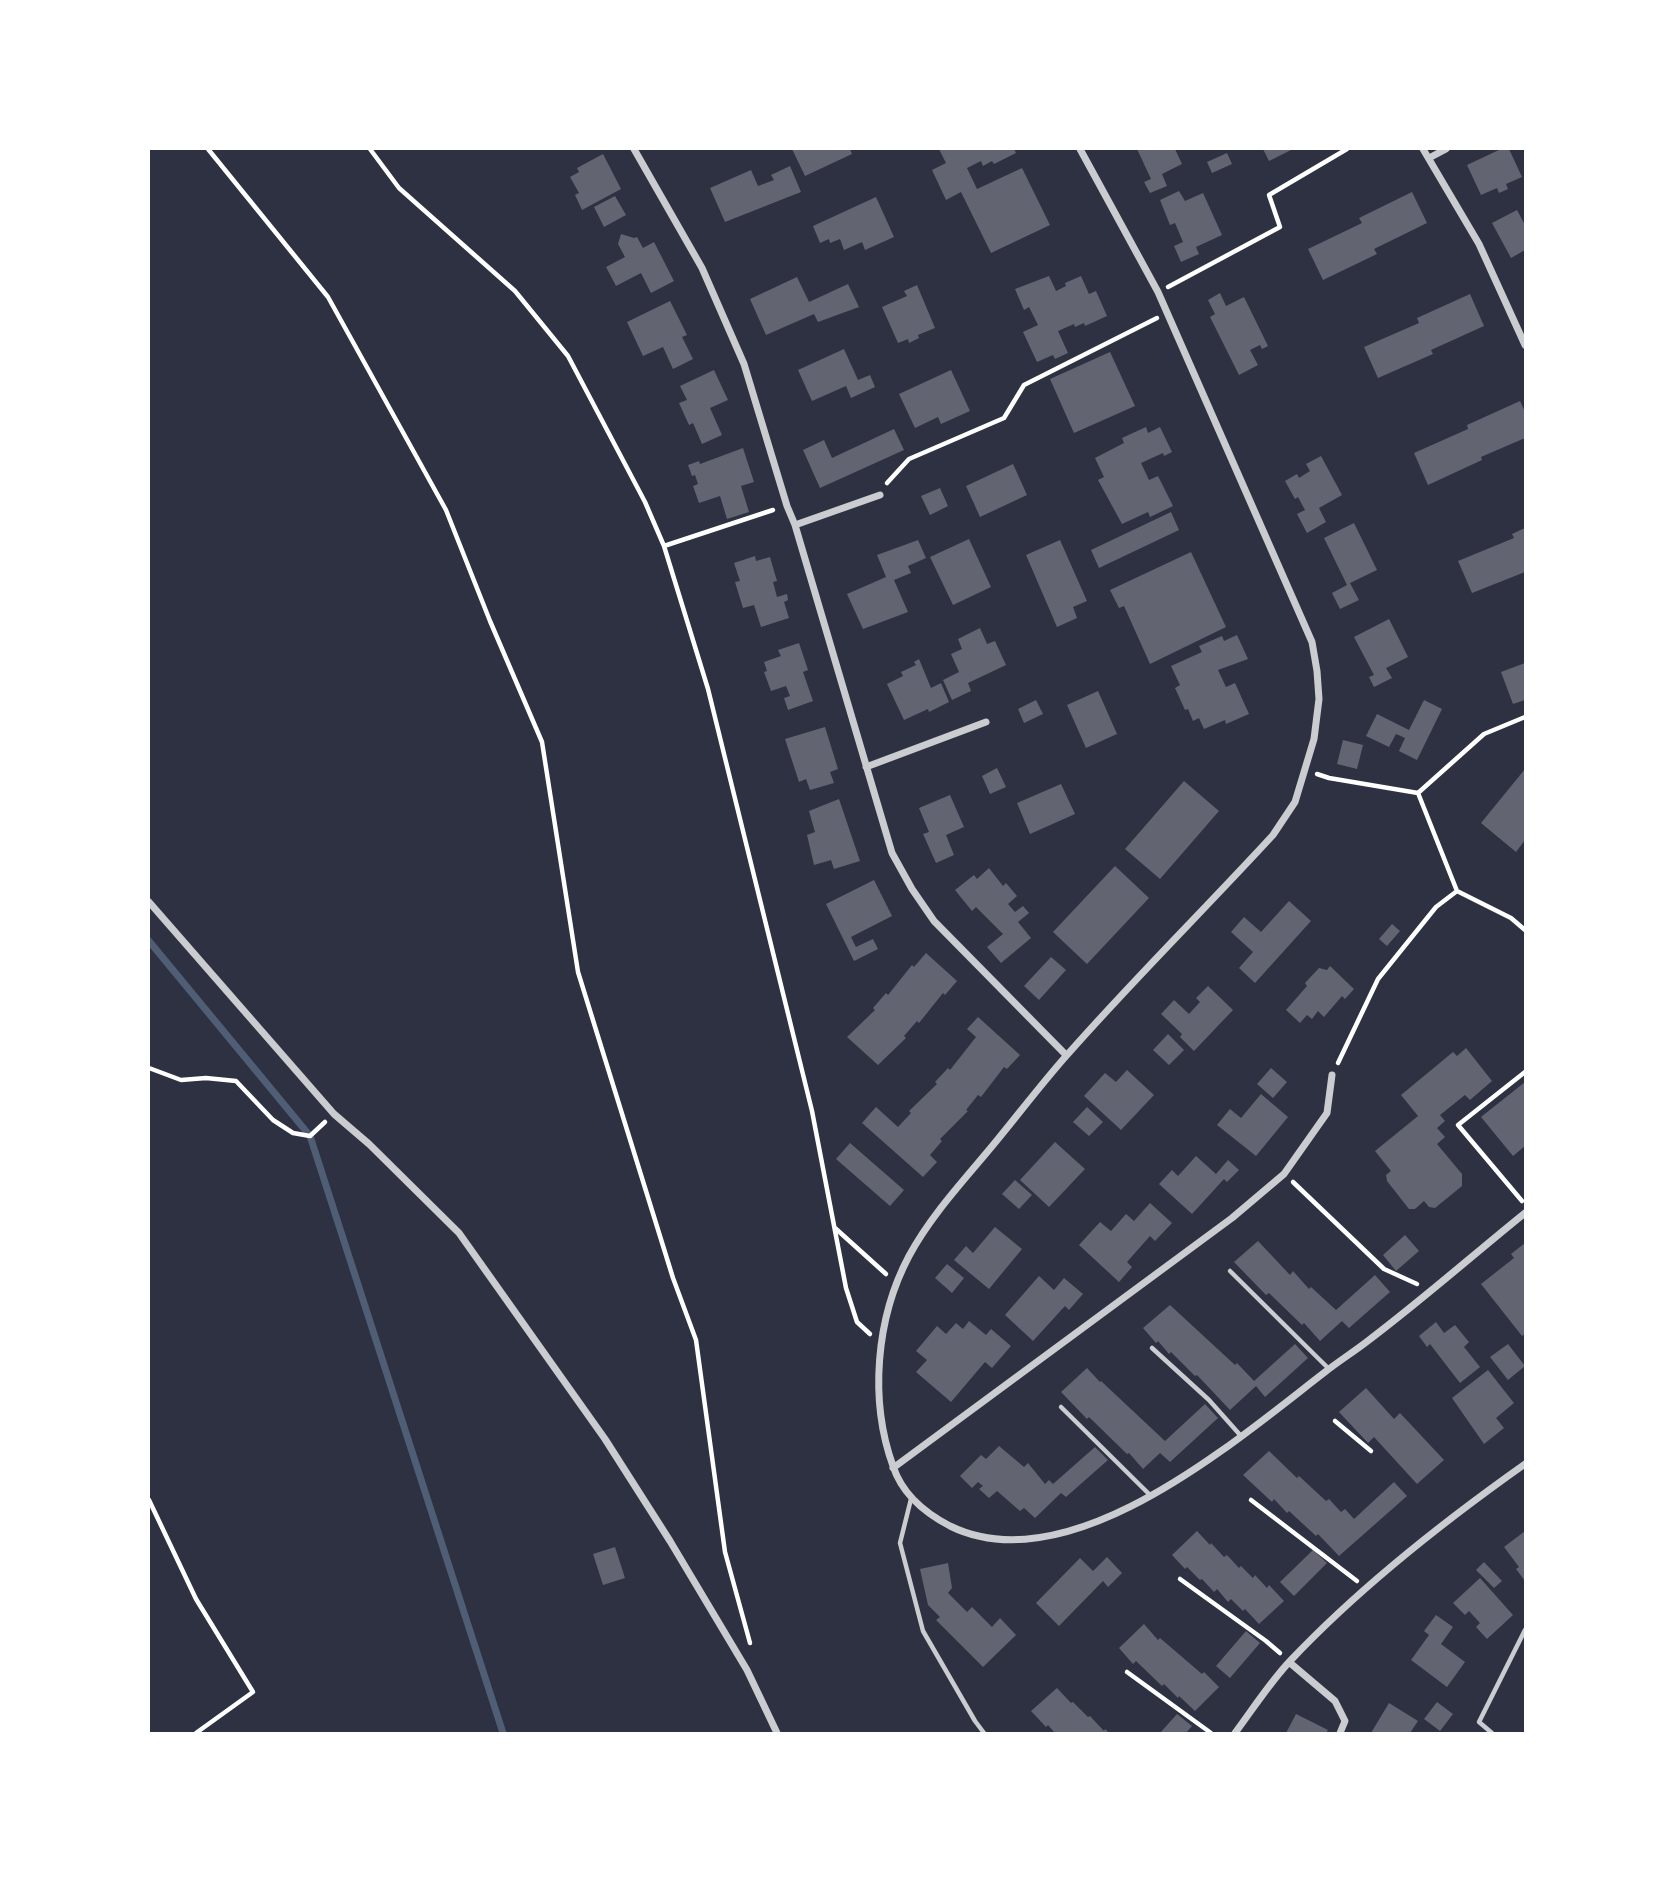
<!DOCTYPE html>
<style>
body{margin:0}
#map{position:relative;width:1674px;height:1882px;overflow:hidden;background:#2d3142;font-family:Karla,sans-serif}
canvas{display:block}
.frame{position:absolute;inset:0;border:150px solid #fff;pointer-events:none}
</style>
<div id="map">
<canvas width="1674" height="1882"></canvas>
<div class="frame"></div>
</div>
<script>
const g = document.querySelector('canvas').getContext('2d');
g.lineJoin = 'round';
function trace(path, color, width, dash) {
  g.strokeStyle = color;
  g.lineWidth = width;
  g.lineCap = dash ? 'butt' : 'round';
  g.setLineDash(dash || []);
  g.stroke(path);
}
function paint(path, color) {
  g.fillStyle = color;
  g.fill(path, 'evenodd');
}
trace(new Path2D(`
 M149,941L310,1136L503,1733`), '#4f5d75', 7);
paint(new Path2D(`
 M792,149H850L852,154L805,176Z
 M939,149H1014L1016,153L994,164L992,161L983,166L981,161L967,168L977,189L1022,168L1050,225L991,253L961,192L946,200L932,170L946,163Z
 M1137,149H1175L1182,164L1162,174L1167,186L1150,193L1144,182L1151,179Z
 M1263,149H1293L1269,161Z
 M1501,149H1509L1522,177L1506,184L1508,189L1499,193L1497,188L1481,195L1467,165Z
 M1227,153L1232,164L1212,173L1207,162Z
 M603,154L621,189L582,210L575,195L579,193L570,177L579,172L577,168Z
 M790,166L801,192L725,222L710,188L751,170L758,186L774,180L771,175Z
 M1179,191L1185,201L1203,193L1222,235L1196,247L1199,254L1181,262L1174,246L1183,242L1175,223L1170,225L1160,200Z
 M1412,192L1427,223L1374,249L1377,254L1323,280L1308,249L1362,223L1359,218Z
 M615,196L626,215L604,227L594,207Z
 M876,197L894,237L865,250L862,242L844,250L840,239L830,243L829,239L820,243L813,226Z
 M1517,210L1525,225V250L1511,258L1492,223Z
 M621,234L634,238L637,237L643,248L654,242L674,281L651,293L641,273L616,286L606,267L625,257L618,244Z
 M1049,276L1056,291L1066,286L1065,283L1081,276L1089,294L1096,291L1107,316L1085,326L1084,323L1075,327L1074,324L1058,331L1068,353L1055,359L1053,355L1037,362L1023,332L1038,325L1029,307L1024,310L1015,289Z
 M797,277L809,302L848,284L859,307L818,322L814,314L766,335L750,299Z
 M917,285L935,328L918,335L919,338L909,343L908,339L898,343L882,307L907,296L904,291Z
 M1220,293L1226,306L1244,297L1268,346L1262,349L1260,345L1250,350L1258,365L1239,375L1210,317L1215,314L1208,300Z
 M1470,294L1484,326L1431,350L1433,354L1378,378L1364,347L1419,323L1417,318Z
 M670,301L687,335L682,337L693,359L673,369L663,347L643,356L627,322Z
 M844,349L858,380L870,375L875,387L851,398L846,386L812,401L798,370Z
 M1110,352L1135,406L1074,433L1050,379Z
 M714,370L728,400L710,408L722,435L702,444L693,423L689,425L679,403L687,400L680,386Z
 M951,370L970,411L941,424L938,417L915,428L899,394Z
 M1520,401L1525,412V438L1481,457L1482,460L1428,485L1414,453L1468,429L1467,425Z
 M1146,427L1148,433L1160,427L1172,452L1164,456L1163,453L1141,463L1149,480L1158,476L1173,506L1150,517L1148,512L1122,524L1098,480L1104,477L1095,458L1124,443L1122,438Z
 M894,429L904,450L820,488L803,450L824,440L832,458Z
 M743,448L754,482L741,486L749,512L727,519L720,496L699,503L693,486L698,484L695,475L692,476L688,465L699,461L700,464Z
 M1321,456L1342,495L1319,508L1326,522L1307,533L1297,514L1305,510L1298,497L1295,499L1285,481L1297,474L1299,478L1310,471L1306,464Z
 M1013,464L1027,495L980,517L966,486Z
 M940,488L948,506L930,515L921,496Z
 M1171,512L1179,530L1099,568L1091,550Z
 M1354,523L1377,570L1350,583L1359,600L1340,609L1332,593L1347,585L1324,538Z
 M1525,528V572L1472,593L1458,561L1514,538L1512,534Z
 M969,539L991,587L953,605L930,557Z
 M918,540L926,558L908,566L911,573L894,580L908,612L863,629L847,594L886,577L877,555Z
 M1060,540L1087,601L1073,607L1077,618L1057,627L1026,555Z
 M1191,552L1226,627L1150,664L1124,606L1119,608L1110,590Z
 M755,556L756,561L770,557L777,581L773,582L777,597L787,594L788,600L784,602L789,618L761,627L754,605L743,608L735,582L740,581L734,563Z
 M1389,619L1408,657L1386,668L1392,678L1374,687L1369,677L1374,675L1354,637Z
 M980,628L987,644L995,641L1006,665L968,683L971,691L952,700L943,680L959,672L951,654L962,649L958,639Z
 M1237,635L1248,659L1218,670L1226,687L1235,683L1249,714L1226,724L1225,720L1204,729L1199,718L1193,721L1188,709L1185,710L1175,688L1180,685L1171,666L1202,652L1199,646L1222,636L1224,641Z
 M799,643L808,670L803,672L813,701L788,710L784,698L790,696L786,686L771,691L764,672L767,671L764,662L781,656L778,650Z
 M919,659L931,688L941,683L949,702L929,712L928,709L904,720L887,684L903,676L901,672L916,665L914,662Z
 M1525,663V700L1513,704L1501,672Z
 M1098,691L1117,734L1086,748L1067,705Z
 M1036,700L1043,714L1024,723L1018,709Z
 M1424,700L1442,709L1417,760L1399,751L1405,738L1396,734L1389,747L1366,736L1377,714L1409,730Z
 M825,727L838,769L830,772L834,783L810,790L806,779L799,782L785,739Z
 M1343,740L1363,745L1357,769L1337,764Z
 M997,768L1006,787L990,794L982,776Z
 M1525,769V840L1516,852L1481,823Z
 M1184,781L1219,811L1160,879L1125,849Z
 M1061,784L1075,814L1030,834L1017,803Z
 M950,795L964,827L946,835L954,855L936,863L923,834L929,832L919,808Z
 M839,799L860,861L834,869L831,860L814,865L807,835L815,832L809,811Z
 M1115,866L1149,898L1087,964L1053,932Z
 M989,868L1003,886L1006,883L1017,896L1008,904L1015,912L1023,906L1029,913L1018,922L1031,938L1001,963L987,947L1003,934L976,907L972,911L955,890L974,875L977,879Z
 M874,880L892,916L851,937L856,947L873,939L878,949L854,961L826,904Z
 M1289,901L1311,921L1255,983L1239,968L1253,952L1231,932L1244,917L1261,932Z
 M1392,924L1400,931L1387,946L1379,939Z
 M926,953L957,981L945,995L943,993L919,1023L917,1021L904,1036L906,1038L878,1065L847,1037L875,1010L873,1008L886,993L888,995L912,965L914,967Z
 M1051,957L1066,970L1039,1000L1024,986Z
 M1330,966L1354,989L1345,999L1342,996L1324,1017L1318,1011L1312,1019L1307,1015L1300,1023L1286,1010L1307,986L1305,983L1319,968L1327,970Z
 M1208,986L1233,1010L1194,1051L1180,1037L1182,1034L1161,1014L1174,1000L1189,1014L1200,1002L1196,998Z
 M978,1017L1020,1055L1007,1069L1004,1067L981,1097L978,1095L966,1110L968,1111L940,1139L942,1141L930,1155L937,1162L923,1177L862,1123L876,1107L898,1127L911,1113L909,1111L937,1084L935,1082L948,1068L950,1070L976,1037L967,1029Z
 M1168,1034L1184,1050L1169,1065L1153,1050Z
 M1466,1048L1492,1081L1470,1100L1465,1095L1440,1115L1445,1121L1437,1128L1445,1137L1437,1144L1462,1174V1186L1435,1208L1429,1207L1424,1201L1415,1209H1409L1387,1181L1386,1175L1391,1171L1375,1151L1418,1116L1401,1095L1453,1052L1457,1056Z
 M1271,1068L1287,1082L1273,1098L1257,1084Z
 M1127,1070L1154,1095L1121,1130L1084,1096L1105,1073L1116,1082Z
 M1525,1082V1146L1513,1156L1481,1117Z
 M1261,1094L1288,1117L1256,1156L1217,1125L1230,1109L1241,1118Z
 M1087,1107L1103,1122L1089,1136L1073,1122Z
 M1055,1142L1085,1169L1049,1207L1020,1180Z
 M850,1143L904,1190L890,1206L836,1159Z
 M1196,1156L1216,1174L1228,1160L1239,1170L1227,1182L1224,1179L1192,1214L1159,1184L1172,1170L1178,1176Z
 M1015,1180L1032,1195L1019,1209L1002,1194Z
 M1150,1203L1172,1223L1155,1241L1150,1236L1127,1262L1132,1267L1119,1282L1079,1245L1100,1222L1111,1231L1126,1214L1134,1221Z
 M995,1227L1022,1249L989,1289L954,1260L966,1246L973,1253Z
 M1405,1235L1419,1251L1396,1271L1383,1255Z
 M1258,1241L1290,1275L1293,1271L1309,1289L1311,1287L1336,1310L1375,1275L1390,1292L1349,1328L1342,1321L1320,1341L1304,1323L1302,1325L1269,1293L1266,1295L1234,1262Z
 M1525,1243V1334L1522,1336L1481,1284L1514,1258L1511,1254Z
 M947,1264L964,1278L952,1293L935,1278Z
 M1039,1276L1054,1290L1064,1278L1083,1294L1069,1310L1065,1306L1033,1341L1005,1315Z
 M1170,1305L1235,1365L1237,1363L1254,1381L1295,1344L1308,1358L1265,1397L1256,1386L1230,1410L1197,1375L1195,1376L1171,1352L1169,1354L1158,1341L1156,1343L1143,1328Z
 M969,1321L986,1335L991,1329L1011,1346L992,1368L985,1362L951,1402L916,1372L927,1360L916,1351L937,1326L946,1334L956,1323L963,1329Z
 M1436,1322L1444,1333L1455,1325L1469,1342L1464,1347L1480,1367L1460,1383L1430,1344L1427,1347L1419,1336Z
 M1508,1344L1525,1366L1508,1380L1490,1357Z
 M1087,1368L1100,1382L1101,1381L1165,1441L1205,1404L1218,1418L1170,1462L1160,1453L1143,1469L1129,1453L1127,1454L1089,1417L1087,1419L1061,1392Z
 M1488,1370L1514,1403L1496,1418L1504,1428L1484,1444L1452,1398Z
 M1366,1388L1394,1419L1400,1413L1444,1460L1417,1484L1374,1437L1368,1443L1339,1412Z
 M999,1446L1024,1467L1028,1463L1045,1484L1049,1480L1053,1484L1095,1447L1108,1460L1066,1497L1061,1493L1035,1518L1024,1508L1020,1511L997,1491L989,1498L979,1489L983,1486L978,1482L972,1488L960,1476L981,1455L986,1459Z
 M1269,1451L1297,1478L1299,1476L1326,1501L1329,1499L1341,1512L1345,1509L1354,1519L1394,1482L1407,1496L1339,1556L1318,1534L1316,1536L1289,1511L1287,1513L1274,1499L1272,1502L1243,1475Z
 M1197,1531L1210,1545L1211,1543L1224,1557L1227,1555L1239,1568L1241,1566L1253,1578L1255,1575L1267,1588L1269,1585L1284,1601L1259,1624L1245,1609L1243,1611L1231,1599L1228,1602L1217,1589L1214,1592L1202,1579L1200,1580L1187,1567L1185,1569L1172,1555Z
 M1525,1531V1581L1516,1569L1519,1567L1504,1547Z
 M615,1547L625,1578L603,1585L593,1554Z
 M1313,1550L1327,1563L1294,1596L1280,1582Z
 M1107,1557L1122,1573L1108,1587L1103,1581L1059,1626L1036,1603L1080,1558L1093,1571Z
 M1484,1562L1502,1581L1494,1588L1476,1570Z
 M948,1563L952,1588L948,1593L967,1612L972,1607L992,1627L1000,1618L1016,1635L983,1667L936,1620L940,1617L928,1605L920,1569Z
 M1480,1578L1513,1615L1487,1639L1476,1627L1480,1623L1469,1611L1465,1615L1453,1603Z
 M1436,1615L1453,1627L1441,1644L1465,1662L1447,1687L1411,1660L1429,1635L1424,1631Z
 M1144,1624L1158,1640L1160,1638L1202,1674L1204,1672L1219,1687L1195,1711L1179,1696L1178,1698L1164,1684L1162,1686L1136,1661L1133,1664L1119,1648Z
 M1246,1631L1260,1643L1230,1678L1216,1666Z
 M1057,1688L1071,1703L1073,1702L1088,1717L1090,1716L1104,1731L1105,1729L1109,1733H1055L1048,1725L1046,1727L1031,1711Z
 M1437,1702L1453,1714L1440,1731L1424,1719Z
 M1389,1703L1418,1721L1410,1733H1371Z
 M1177,1714L1192,1726L1186,1733H1160Z
 M1296,1714L1328,1730L1326,1733H1286Z`), '#626471');
trace(new Path2D(`
 M208,149L328,297L446,510L490,621L542,742L578,972L673,1278L696,1340L725,1552L750,1643
 M370,149L399,188L515,291L568,356L645,502L664,546L708,689L812,1111L846,1288L857,1322L870,1334
 M1168,287L1280,227L1269,195L1347,149
 M887,483L909,459L1004,418L1024,385L1157,318
 M664,546L773,510
 M1317,774L1329,778L1418,793
 M1418,793L1484,734L1525,717
 M1457,891L1511,918L1525,930
 M1338,1063L1378,979L1436,907L1457,891L1418,793
 M149,1068L181,1080L206,1078L236,1081L273,1120L293,1133L310,1136L325,1122
 M1293,1182L1384,1269L1417,1284
 M1522,1201L1458,1125L1525,1072
 M835,1228L886,1274
 M1335,1421L1371,1451
 M149,1500L196,1599L253,1692L196,1733
 M1251,1500L1357,1581
 M1180,1579L1266,1641L1280,1653
 M1127,1672L1211,1733`), '#fff', 4.5);
trace(new Path2D(`
 M1230,1271L1329,1369
 M1152,1348L1209,1400L1241,1436
 M1061,1407L1150,1495
 M911,1499L900,1543L923,1631L975,1721L984,1733
 M1492,1733L1479,1722L1525,1630`), '#caccd0', 4.5);
trace(new Path2D(`
 M634,149L702,268L744,364L787,506L795,525L892,853L912,889L934,921L1066,1055
 M1080,149L1158,292L1312,642L1317,671L1319,699L1314,739L1295,802L1273,835C1205,909 1133,980 1067,1055C1043,1082 1021,1111 998,1139C968,1176 932,1213 909,1256C876,1318 869,1400 893,1466C902,1494 925,1513 950,1526C1070,1585 1235,1441 1325,1372C1339,1361 1355,1351 1369,1340C1422,1300 1473,1255 1525,1213
 M1423,149L1479,244L1525,345
 M1429,158L1446,149
 M795,525L880,495
 M866,767L986,722
 M149,902L334,1114L369,1144L459,1233L605,1439L670,1541L747,1670L777,1733
 M893,1468L1232,1218L1284,1174L1327,1113L1332,1075
 M1289,1662L1335,1701L1345,1721L1340,1733
 M1235,1733C1253,1709 1270,1682 1291,1660C1360,1587 1443,1522 1525,1464`), '#caccd0', 7);
</script>
